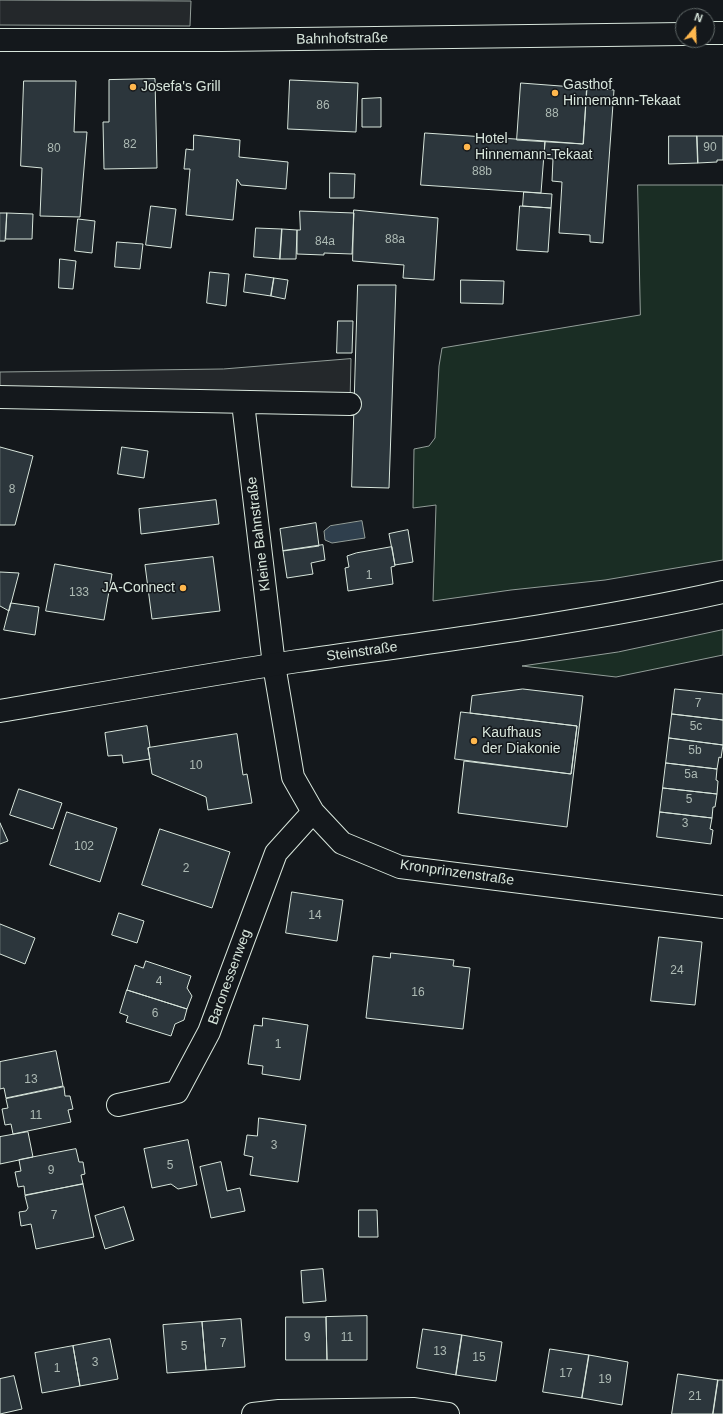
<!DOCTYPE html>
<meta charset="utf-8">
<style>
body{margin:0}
#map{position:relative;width:723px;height:1414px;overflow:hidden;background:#14181c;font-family:Helvetica,sans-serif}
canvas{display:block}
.north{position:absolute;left:675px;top:8px;width:40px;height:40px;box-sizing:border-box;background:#14181c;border:1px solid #626a69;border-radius:50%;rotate:19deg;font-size:11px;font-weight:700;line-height:16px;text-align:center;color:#d8e6dc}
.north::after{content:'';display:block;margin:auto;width:14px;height:18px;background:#ffb74d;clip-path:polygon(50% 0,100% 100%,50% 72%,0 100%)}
</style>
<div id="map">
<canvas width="723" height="1414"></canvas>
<div class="north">N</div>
</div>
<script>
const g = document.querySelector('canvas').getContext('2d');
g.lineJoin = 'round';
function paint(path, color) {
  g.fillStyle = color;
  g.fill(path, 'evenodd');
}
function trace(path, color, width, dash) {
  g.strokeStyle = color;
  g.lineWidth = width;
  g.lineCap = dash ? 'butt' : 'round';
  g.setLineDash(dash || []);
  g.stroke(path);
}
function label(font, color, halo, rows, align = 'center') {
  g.font = font + ' Helvetica,sans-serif';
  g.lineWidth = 3;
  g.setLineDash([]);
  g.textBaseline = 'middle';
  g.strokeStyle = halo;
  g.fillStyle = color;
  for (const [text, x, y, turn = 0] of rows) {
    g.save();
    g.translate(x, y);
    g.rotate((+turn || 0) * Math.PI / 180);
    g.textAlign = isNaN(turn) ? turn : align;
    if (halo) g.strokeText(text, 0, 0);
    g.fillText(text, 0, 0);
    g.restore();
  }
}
const green = new Path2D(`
 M638,185H723V560L605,580L511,590L433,601L436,505L413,508L414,449L429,446L435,438L439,366L442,348L640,315Z
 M723,630V655L616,677L522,666L618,652Z`);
paint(green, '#1a2d24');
trace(green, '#939e99', 1);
const parking = new Path2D(`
 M0,0L191,1L190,26L0,25Z
 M351,359L350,404L0,397V372L223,369Z`);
paint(parking, '#24282b');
trace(parking, '#939e99', 1);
const water = new Path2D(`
 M362,521L365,538L332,543L325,540L324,531L330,526Z`);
paint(water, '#2f3f4d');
trace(water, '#939e99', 1);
const building = new Path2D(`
 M155,79L157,168L104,169L103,122H109V80Z
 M290,80L358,83L356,132L288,129Z
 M24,81H76L74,132H87L80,217L40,216L42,168L21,166Z
 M521,83L587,88L583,144L517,140Z
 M587,88L614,90L603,243L590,242V235L559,233L562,182L552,181L553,159L544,158L545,141L583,144Z
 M381,98V127H362V99Z
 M425,133L545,141L541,193L421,185Z
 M194,135L240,140L239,157L288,162L286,189L241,185L237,179L233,220L186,215L190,169H184L186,149L193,150Z
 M669,136H697L698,163L669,164Z
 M697,136H723V160H717V162L698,163Z
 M330,173L355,174L354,198H330Z
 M524,192L552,194L551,208L523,206Z
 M151,206L176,209L171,248L146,245Z
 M520,206L551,208L548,252L517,250Z
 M354,210L438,218L434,280L403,278L404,265L353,261Z
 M300,211L354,213L352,254L324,253V255L297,254V230H300Z
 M0,213H7L5,241H0Z
 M7,213L33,214L32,239H6Z
 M78,219L95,221L92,253L75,251Z
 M256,228L282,229L280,259L254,257Z
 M282,229L297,230L296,259H280Z
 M117,242L143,244L140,269L115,267Z
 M60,259L76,261L73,289L59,288Z
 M210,272L229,274L226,306L207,303Z
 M246,274L274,278L271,296L244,292Z
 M274,278L288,280L285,299L271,296Z
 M461,280L504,281L503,304L461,303Z
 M358,285H396L389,488L352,487Z
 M338,321H353L352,353H337Z
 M0,447L33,456L15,525H0Z
 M122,447L148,451L144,478L118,474Z
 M216,500L219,524L141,534L139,509Z
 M316,523L319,546L283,551L280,529Z
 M408,530L413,562L395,565L389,534Z
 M323,545L325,560L311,563L313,574L287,578L283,551Z
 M392,547L395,566L391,567L393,584L348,591L345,568L349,567L347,556L356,553Z
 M213,557L220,611L152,619L145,565Z
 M55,564L112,574L104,620L46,611Z
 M0,572L19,573L9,611L0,606Z
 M11,603L39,607L35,635L4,630Z
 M523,689L583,696L567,827L458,813L464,761L571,774L577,726L470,713L472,696Z
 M675,689L723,694V720L672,714Z
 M461,712L577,726L571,774L455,759Z
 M672,714L723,720V745L669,738Z
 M147,726L150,747L148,748L150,759L123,763L122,755L108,756L105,733Z
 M237,734L243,775L247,774L252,803L208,810L206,797L152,774L148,748Z
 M669,738L723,745L721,758L719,757L717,769L666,763Z
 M666,763L717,769L716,780L718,781L717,794L663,788Z
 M663,788L717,794L715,807H713L712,818L660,812Z
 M19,789L62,803L53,829L10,815Z
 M67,812L117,828L100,882L50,865Z
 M660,812L712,818L710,829L713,830L711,844L657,837Z
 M0,823L8,841L0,844Z
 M160,829L230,852L212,908L142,885Z
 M292,892L343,900L337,941L286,933Z
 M119,913L144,921L137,943L112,935Z
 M0,924L35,938L25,964L0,954Z
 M659,937L702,942L695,1005L651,1001Z
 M391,953L454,960L453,966L470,968L463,1029L366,1018L373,956L390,958Z
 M146,961L191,976L187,988L192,996L187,1009L127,990L135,965L143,968Z
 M127,990L187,1009L184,1020L175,1024L171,1036L126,1022L128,1016L120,1013Z
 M263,1018L308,1025L300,1080L262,1074L263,1066L248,1064L254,1025L262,1026Z
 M56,1051L63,1086L6,1098L4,1088L0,1089V1062Z
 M64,1087L65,1096H70L73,1109L68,1110L71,1122L13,1134L11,1124L5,1125L2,1109L8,1108L6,1099Z
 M259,1118L306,1125L298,1182L250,1175L253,1157L244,1155L247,1135L257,1136Z
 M28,1132L33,1157L0,1164V1137Z
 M188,1140L197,1185L178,1189L171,1184L152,1188L144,1149Z
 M76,1149L79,1162H83L85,1174L81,1175L83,1184L25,1195L24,1186L18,1187L15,1172L21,1171L19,1160Z
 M221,1162L227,1191L240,1188L245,1211L211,1218L200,1167Z
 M83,1184L94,1237L36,1249L31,1224L21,1226L19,1212L26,1211L28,1208L25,1196Z
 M124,1207L134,1240L105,1249L95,1216Z
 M359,1210H377L378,1237H359Z
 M323,1269L326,1301L303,1303L301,1271Z
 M367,1316V1360H327L326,1317Z
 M286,1317H326L327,1360H286Z
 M241,1319L245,1367L206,1370L202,1322Z
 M202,1322L206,1370L167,1373L163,1325Z
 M423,1329L462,1335L456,1375L417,1368Z
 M462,1335L502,1342L496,1381L456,1375Z
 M110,1339L118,1379L80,1386L73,1346Z
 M73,1346L80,1386L42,1393L35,1353Z
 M550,1349L589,1355L582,1398L543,1392Z
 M589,1355L628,1362L622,1405L582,1398Z
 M678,1374L718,1380L713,1414H672Z
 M14,1376L22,1409L0,1414V1379Z
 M718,1380H723V1414H713Z`);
paint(building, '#2c363c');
trace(building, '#d8e6dc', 1);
const street = new Path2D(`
 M707,33H723
 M0,40H222L683,34
 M0,397L350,404
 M243,403L274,665L293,777L313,812L342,843L400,867L723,907
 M118,1105L177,1092L209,1032L276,853L313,812
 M253,1414L279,1411L413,1409L448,1414`);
const secondary = new Path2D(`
 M0,711C99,694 198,676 298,661C440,641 583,623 723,592`);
trace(street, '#d8e6dc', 24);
trace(secondary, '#d8e6dc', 24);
trace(street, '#14181c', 22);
trace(secondary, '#14181c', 22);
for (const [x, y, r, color] of [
 [133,87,4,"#ffb74d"],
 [555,93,4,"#ffb74d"],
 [467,147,4,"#ffb74d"],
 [183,588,4,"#ffb74d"],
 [474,741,4,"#ffb74d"]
]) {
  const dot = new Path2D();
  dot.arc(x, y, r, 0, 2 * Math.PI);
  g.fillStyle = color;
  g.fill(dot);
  trace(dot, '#14181c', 1.5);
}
label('12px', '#adbab4', null, [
 ["86",323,106],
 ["88",552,114],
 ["82",130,145],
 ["90",710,148],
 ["80",54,149],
 ["88b",482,172],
 ["88a",395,240],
 ["84a",325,242],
 ["8",12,490],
 ["1",369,576],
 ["133",79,593],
 ["7",698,704],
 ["5c",696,727],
 ["5b",695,751],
 ["10",196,766],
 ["5a",691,775],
 ["5",689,800],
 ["3",685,824],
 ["102",84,847],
 ["2",186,869],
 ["14",315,916],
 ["24",677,971],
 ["4",159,982],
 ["16",418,993],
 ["6",155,1014],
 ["1",278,1045],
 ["13",31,1080],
 ["11",36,1116],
 ["3",274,1146],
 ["5",170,1166],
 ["9",51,1171],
 ["7",54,1216],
 ["9",307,1338],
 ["11",347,1338],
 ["7",223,1344],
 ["5",184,1347],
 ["13",440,1352],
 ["15",479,1358],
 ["3",95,1363],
 ["1",57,1369],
 ["17",566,1374],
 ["19",605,1380],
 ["21",695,1397]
]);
label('14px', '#d8e6dc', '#14181c', [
 ["Bahnhofstraße",342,39,-1],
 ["Kleine Bahnstraße",259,534,-97],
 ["Steinstraße",362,652,-8],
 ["Kronprinzenstraße",457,873,8],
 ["Baronessenweg",230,977,-70]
]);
label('14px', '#d8e6dc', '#14181c', [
 ["Gasthof",563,85],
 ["Hinnemann-Tekaat",563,101],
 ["Josefa's Grill",141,87],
 ["Hotel",475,139],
 ["Hinnemann-Tekaat",475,155],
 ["JA-Connect",175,588,"right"],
 ["Kaufhaus",482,733],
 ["der Diakonie",482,749]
], 'left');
</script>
